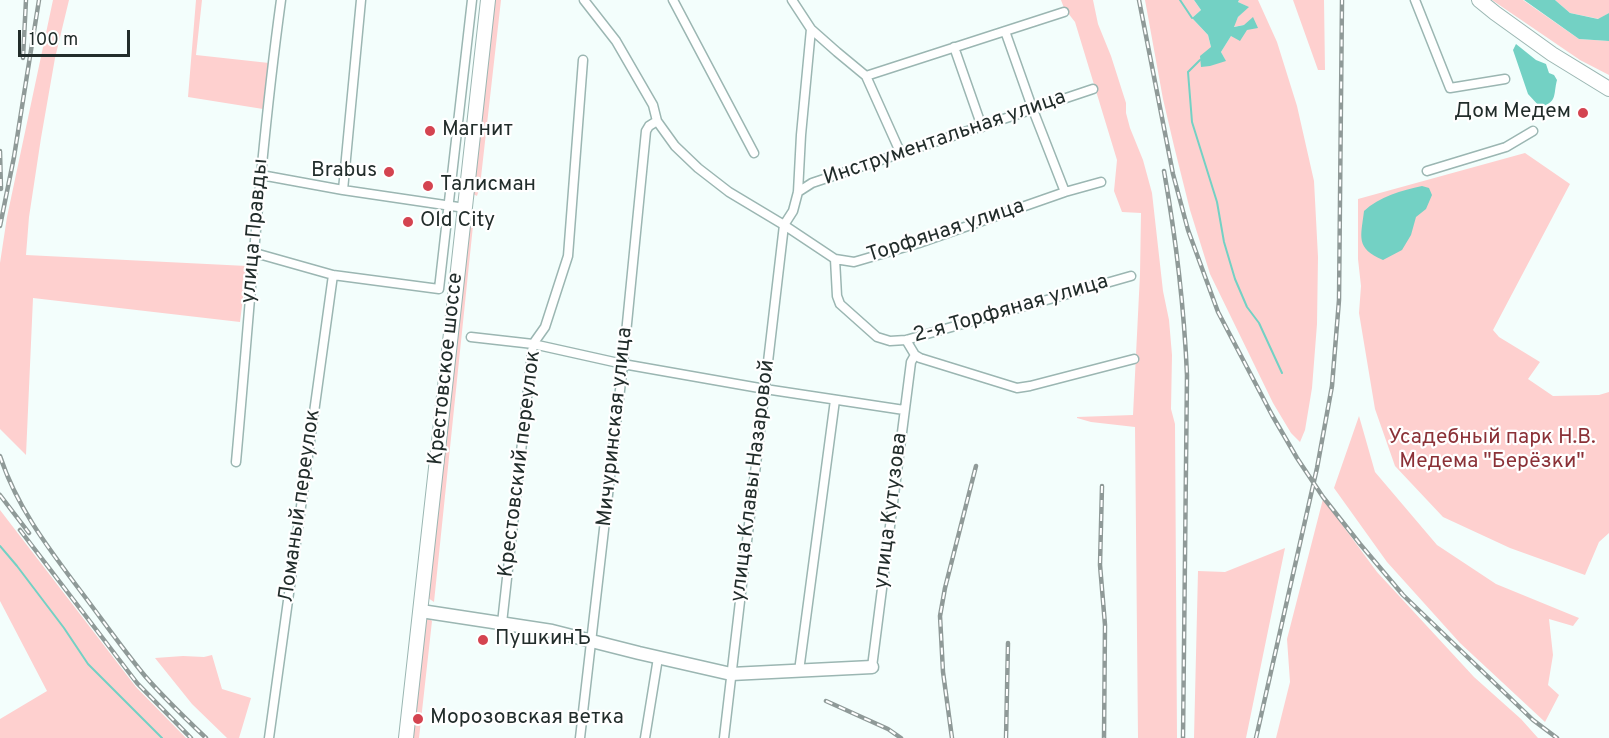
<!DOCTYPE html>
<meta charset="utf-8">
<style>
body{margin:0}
#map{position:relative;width:1609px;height:738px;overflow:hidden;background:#f3fefc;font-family:Overpass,sans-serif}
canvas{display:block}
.scale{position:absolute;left:18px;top:30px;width:112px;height:27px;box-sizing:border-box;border:3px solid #222d2b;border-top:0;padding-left:8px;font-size:18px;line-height:21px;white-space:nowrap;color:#222d2b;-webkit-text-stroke:4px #fff;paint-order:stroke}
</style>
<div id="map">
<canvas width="1609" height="738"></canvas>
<div class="scale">100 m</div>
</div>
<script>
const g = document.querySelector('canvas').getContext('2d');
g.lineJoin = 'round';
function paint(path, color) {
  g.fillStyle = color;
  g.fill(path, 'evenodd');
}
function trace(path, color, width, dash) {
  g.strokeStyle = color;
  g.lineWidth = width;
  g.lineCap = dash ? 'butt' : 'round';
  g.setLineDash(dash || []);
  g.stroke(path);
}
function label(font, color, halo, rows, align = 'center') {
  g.font = font + ' Overpass,sans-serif';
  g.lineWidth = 4.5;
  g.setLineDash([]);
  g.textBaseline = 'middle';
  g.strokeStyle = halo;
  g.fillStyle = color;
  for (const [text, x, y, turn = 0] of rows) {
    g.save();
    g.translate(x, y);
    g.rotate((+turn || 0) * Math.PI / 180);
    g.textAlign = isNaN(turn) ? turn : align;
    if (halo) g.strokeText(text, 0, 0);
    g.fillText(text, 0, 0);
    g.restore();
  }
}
paint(new Path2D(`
 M53,0H69L55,58L41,138L29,217L26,255L247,266L240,322L33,298L26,455L0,429V263L7,217Z
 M196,0H202L196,55L269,63L263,109L188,97Z
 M495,0H501L480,186L477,196L473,194Z
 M1061,0H1093L1098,24L1111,56L1126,103V113L1130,128L1143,160L1152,193L1163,291L1169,320L1172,355L1171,409L1175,424L1177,738H1138L1135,427L1091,422L1077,418V417L1133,415L1140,274L1141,213L1122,212L1114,191L1117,160L1075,22L1064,8Z
 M1145,0H1194L1201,10L1192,18L1208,35L1211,47L1225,60L1221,52L1231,36L1244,25L1233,27L1238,17L1248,7L1238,2L1239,0H1258L1277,42L1297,106L1314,181L1318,257L1317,324L1312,388L1305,430L1300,442L1291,433L1273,403L1210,274L1190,210L1174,146L1163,99Z
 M1293,0H1324L1325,70H1318Z
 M1492,0H1523L1579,39L1609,41V75L1580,60Z
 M1555,0H1609V13L1599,19L1570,13Z
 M1525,153L1570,184L1493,330L1499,337L1540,362L1528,379L1553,396L1599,395L1609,392V533L1599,542L1585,575L1510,548L1443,517L1395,466L1375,409L1359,313L1361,286L1358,259V199Z
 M470,216H474L434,602L428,598Z
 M1359,416L1375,472L1437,545L1496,584L1579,618L1573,626L1549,619L1553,655L1548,685L1559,695L1545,722L1460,643L1387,562L1334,488Z
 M1323,499L1377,572L1474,677L1521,719L1538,738H1276L1290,682L1287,639Z
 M0,510L136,687L186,738H0V719L47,691L0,601Z
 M1285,548L1246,738H1194L1198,571L1225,572Z
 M427,616L432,621L419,738H412L422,642Z
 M212,655L222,689L251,698L239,738H227L192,704L155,658L183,656L204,657Z`), '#fed0cf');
paint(new Path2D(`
 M1194,0H1239L1238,2L1249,7L1238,17L1234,27L1244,25L1253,17L1258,28L1247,30L1240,41L1231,36L1221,52L1226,61L1210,66L1201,67L1200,56L1211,47L1208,35L1192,18L1201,10Z
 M1524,0H1555L1570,13L1598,19L1609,13V41L1579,39Z
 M1516,44L1536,60L1546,64L1549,73L1554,75L1557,80C1553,95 1558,102 1540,107L1528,94L1513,50Z
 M1422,186L1429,188L1432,195L1426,209L1416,217L1411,235L1402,250L1383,260C1355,248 1361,237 1364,211C1379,197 1402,190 1422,186Z`), '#73d1c4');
trace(new Path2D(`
 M1180,0L1192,18
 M1200,60L1188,72L1192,122L1217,202L1224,242L1235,279L1247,307L1259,323L1282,373
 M0,546L17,566L64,628L88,664L162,738`), '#73d1c4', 2);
const street = new Path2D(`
 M584,0L616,41L653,105L657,121L675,146L698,168L729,192L784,225L835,259L854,262L919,243L1065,192L1101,182
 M673,0L754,153
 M1415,0L1450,88L1505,79
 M811,29L837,52L866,76L1064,12
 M1005,31L1033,110L1065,192
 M954,47L982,127
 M866,76L901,154
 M1427,171L1506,147L1533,131
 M261,175L343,190L465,208
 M343,190L361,0
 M798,192L812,183L1093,89
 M255,253L333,275L439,289L472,0
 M835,259L837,296L840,304L877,337L890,341L906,340L1131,276
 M471,337L533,344L623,364L765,389L904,410
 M906,340L915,355L920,358L1017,388L1030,386L1134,359
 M236,462C250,308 260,153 281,0
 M502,623L533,344L545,327L568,256L583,60
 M872,667L911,362L915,355
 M799,671L835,400
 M269,738L333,275
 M580,738L623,364L646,131L649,126L657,121
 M645,738L658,658
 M724,738L784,225L793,211L798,192L801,135L811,29L792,0`);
const secondary = new Path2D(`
 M421,611L552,631L639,653L731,674L872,667`);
const primary = new Path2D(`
 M1479,0L1495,13L1552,54L1609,89
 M406,738L488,0`);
trace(street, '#9bb6b2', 11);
trace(secondary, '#9bb6b2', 15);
trace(primary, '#9bb6b2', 16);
trace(street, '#fff', 8);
trace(secondary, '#fff', 12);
trace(primary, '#fff', 14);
const rail = new Path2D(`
 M1139,0L1173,174L1188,230L1218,312L1272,415L1297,458L1323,497L1360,544L1403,595L1533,720L1557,738
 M23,58L26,0
 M0,151L1,189
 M1164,171C1176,239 1184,306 1187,375L1183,738
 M0,226L14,157L39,0
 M0,456C16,505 46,545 76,585C99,615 121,647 145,676C164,698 185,718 206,738
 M1102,486L1100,565L1105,625L1104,738
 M0,495L29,533
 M20,530L137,683L191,738
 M826,701L888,729L901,738
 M952,738L943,672L940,616L945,588L976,466
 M1006,738L1008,643
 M1256,738L1317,468L1332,386L1339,300L1342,0`);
trace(rail, '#8f9a98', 4.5);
trace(rail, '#fff', 2, [7]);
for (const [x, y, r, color] of [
 [1583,113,6,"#d44450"],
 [430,131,6,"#d44450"],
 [389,172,6,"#d44450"],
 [428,186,6,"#d44450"],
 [408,222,6,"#d44450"],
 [483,640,6,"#d44450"],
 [418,719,6,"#d44450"]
]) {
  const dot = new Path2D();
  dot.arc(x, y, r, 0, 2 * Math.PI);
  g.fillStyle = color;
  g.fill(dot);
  trace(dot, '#fff', 2);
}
label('21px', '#222d2b', '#fff', [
 ["Дом Медем",1571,113,"right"],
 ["Магнит",442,131],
 ["Brabus",377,172,"right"],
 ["Талисман",440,186],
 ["Old City",420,222],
 ["ПушкинЪ",495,640],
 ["Морозовская ветка",430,719]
], 'left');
label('21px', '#222d2b', '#fff', [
 ["Инструментальная улица",945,139,-19],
 ["улица Правды",256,231,-85],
 ["Торфяная улица",946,232,-18],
 ["2-я Торфяная улица",1011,310,-16],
 ["Крестовское шоссе",447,369,-84],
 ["Мичуринская улица",616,427,-84],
 ["Крестовский переулок",521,464,-83],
 ["улица Клавы Назаровой",754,481,-83],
 ["Ломаный переулок",301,506,-82],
 ["улица Кутузова",892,511,-83]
]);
label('21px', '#8b3137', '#fff', [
 ["Усадебный парк Н.В.",1492,439],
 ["Медема \"Берёзки\"",1492,463]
]);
</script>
